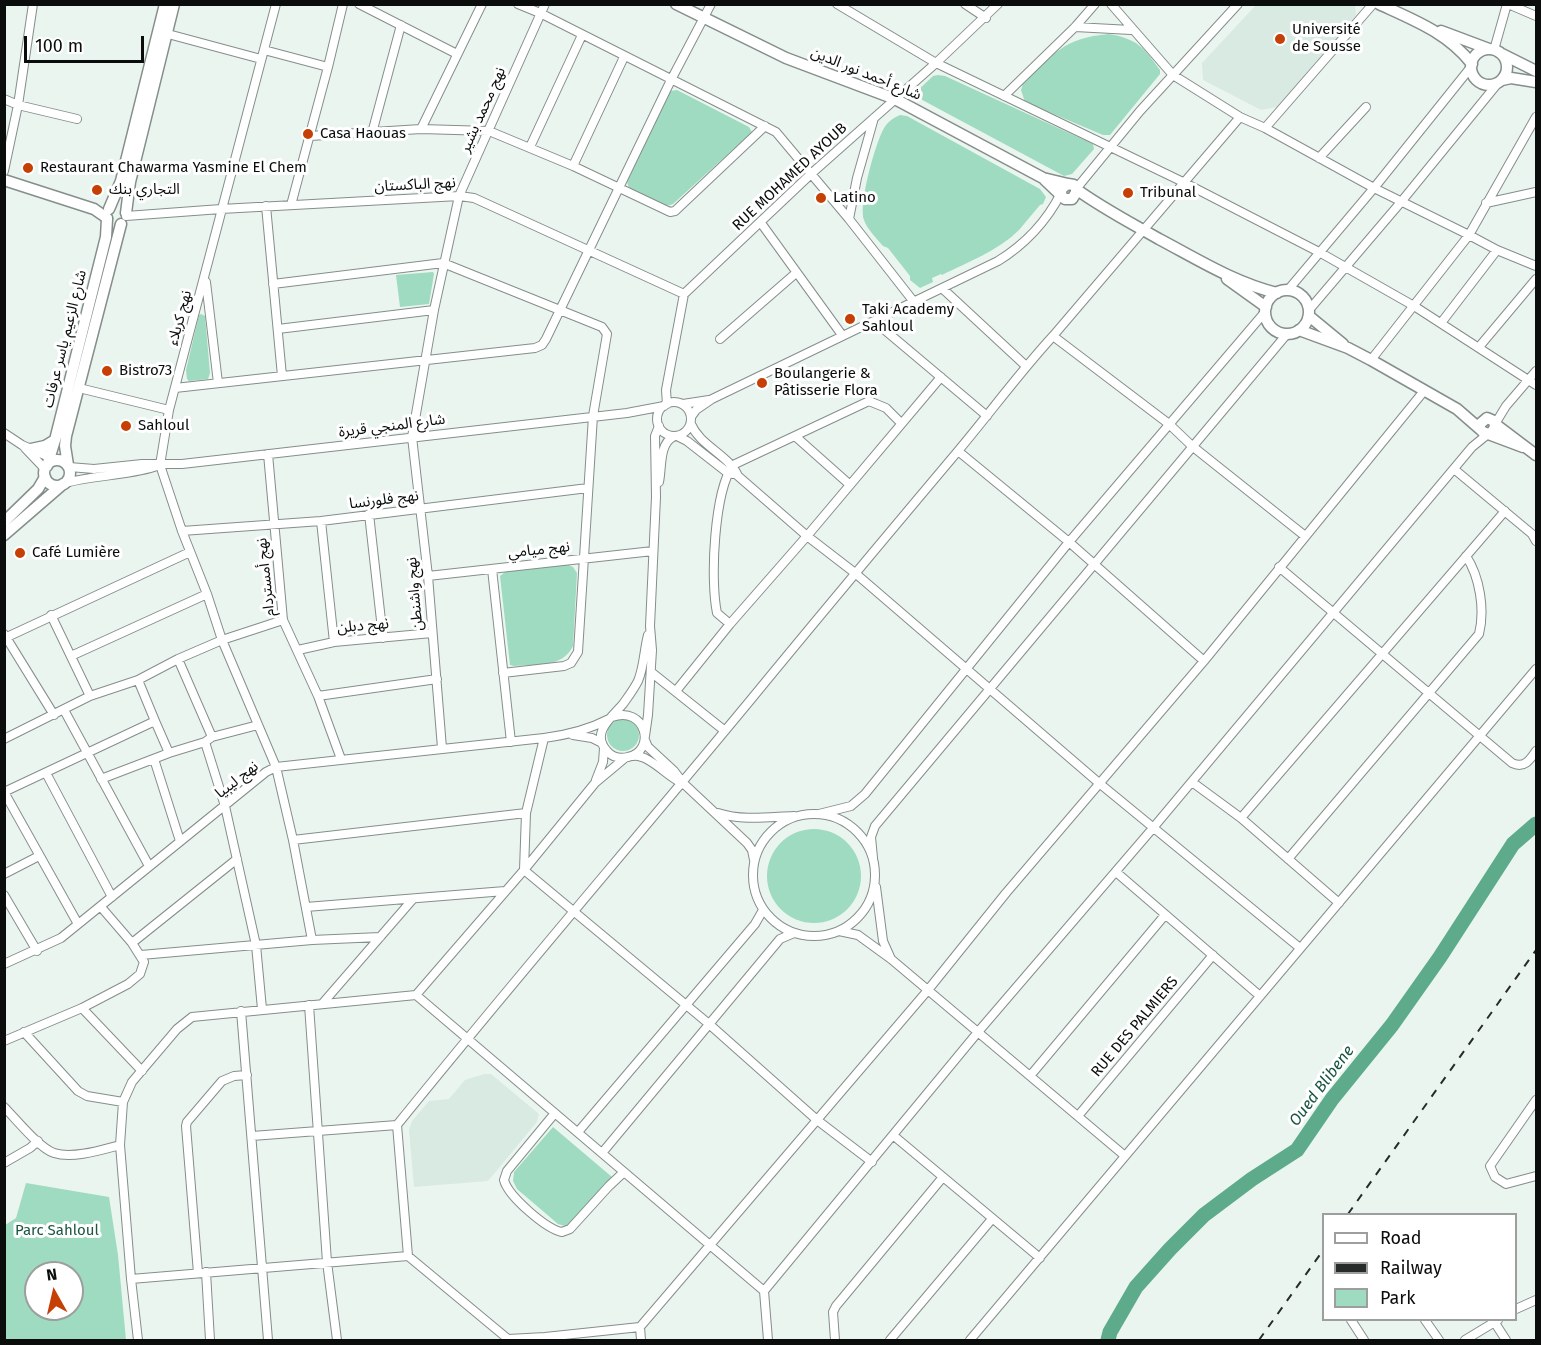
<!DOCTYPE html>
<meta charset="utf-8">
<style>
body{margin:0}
#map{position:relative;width:1541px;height:1345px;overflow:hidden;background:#ebf5f0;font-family:"Fira Sans",sans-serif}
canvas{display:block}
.frame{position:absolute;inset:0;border:6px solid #0a0d0c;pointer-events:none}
.legend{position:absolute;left:1322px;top:1213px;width:195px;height:108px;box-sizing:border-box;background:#fff;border:2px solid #9d9e9e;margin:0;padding:8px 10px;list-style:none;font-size:18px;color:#0a0d0c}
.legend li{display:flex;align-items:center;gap:12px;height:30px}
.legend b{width:30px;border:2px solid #9d9e9e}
.north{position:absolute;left:24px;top:1261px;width:60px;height:60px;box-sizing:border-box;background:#fff;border:2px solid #9d9e9e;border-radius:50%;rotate:352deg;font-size:16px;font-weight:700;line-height:24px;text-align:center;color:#0a0d0c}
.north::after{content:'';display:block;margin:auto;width:21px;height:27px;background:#c63f04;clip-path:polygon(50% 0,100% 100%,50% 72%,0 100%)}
.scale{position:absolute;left:24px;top:36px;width:120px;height:27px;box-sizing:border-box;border:3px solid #0a0d0c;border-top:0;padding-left:8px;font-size:18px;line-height:21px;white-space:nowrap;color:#0a0d0c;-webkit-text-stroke:4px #fff;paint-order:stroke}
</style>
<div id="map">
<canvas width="1541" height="1345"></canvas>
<div class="frame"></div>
<ul class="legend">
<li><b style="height:8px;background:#fff"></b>Road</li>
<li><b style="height:8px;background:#272b29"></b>Railway</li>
<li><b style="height:16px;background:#9edbc0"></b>Park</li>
</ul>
<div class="north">N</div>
<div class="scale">100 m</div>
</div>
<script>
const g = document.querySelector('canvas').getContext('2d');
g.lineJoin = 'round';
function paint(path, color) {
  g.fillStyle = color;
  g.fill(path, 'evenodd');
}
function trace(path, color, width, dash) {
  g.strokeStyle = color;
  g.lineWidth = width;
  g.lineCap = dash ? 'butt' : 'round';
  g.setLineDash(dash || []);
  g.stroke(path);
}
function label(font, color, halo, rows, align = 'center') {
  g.font = font + ' "Fira Sans","Noto Sans Arabic",sans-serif';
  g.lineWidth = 6;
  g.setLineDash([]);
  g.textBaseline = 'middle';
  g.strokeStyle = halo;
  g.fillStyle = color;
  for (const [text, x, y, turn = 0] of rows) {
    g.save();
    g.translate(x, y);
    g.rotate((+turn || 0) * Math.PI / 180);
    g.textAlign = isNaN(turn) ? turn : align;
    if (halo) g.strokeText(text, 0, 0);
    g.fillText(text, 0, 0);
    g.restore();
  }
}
paint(new Path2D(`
 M1355,4L1356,15L1277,107L1261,110L1203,80L1202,63L1256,5Z
 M484,1074H491L539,1114L537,1122L488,1181L414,1187L409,1130L412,1121L429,1101L449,1099L465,1080Z`), '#d9eae2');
paint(new Path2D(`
 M1109,34C1138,39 1144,48 1160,70V74L1110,135H1103L1025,102L1021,90L1023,84C1055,53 1063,38 1109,34Z
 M938,75L945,76L1093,144L1094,149L1072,174L1064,176L913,95L933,76Z
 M677,90L749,127L752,132L673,204L667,206L629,188L627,182L668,94L670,91Z
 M900,115L907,116L1040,189L1046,197L1043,204L1040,205C1033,213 1026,222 1019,230C998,251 968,262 942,275L941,274L932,278L933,282L920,288L910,280V276L888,248L883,246C877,239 867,229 864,220C858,205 875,145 883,130C887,122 893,118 900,115Z
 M433,272L434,274L429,304L400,307L396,275Z
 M201,314L205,316L210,373L208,379L189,381L187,379L186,370L199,315Z
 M566,564L573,567L577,573L573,646C563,668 535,664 514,666L510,665L500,576L505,572Z
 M607 735a16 16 0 1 1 32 0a16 16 0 1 1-32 0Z
 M767 876a47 47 0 1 1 94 0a47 47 0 1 1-94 0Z
 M553,1127L612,1177L572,1223L565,1226L558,1224L517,1189L513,1181L514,1172Z
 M26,1183L109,1197L118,1255L126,1340H5V1225L16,1218ZM36,1273H72V1309H36Z`), '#9edbc0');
trace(new Path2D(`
 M1108,1340L1110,1332L1136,1287L1170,1249L1204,1215L1252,1179L1297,1150L1332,1099L1392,1025L1440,957L1513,844L1536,824`), '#5dab8b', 15);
const minor = new Path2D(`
 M359,4L457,54
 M518,4L540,13L776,132L849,219
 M837,4L936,63L1183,182L1319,252L1414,306L1536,385
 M965,4L986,18
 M1111,4L1173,75L1240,117
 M1508,4L1536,16
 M1075,27L1131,30
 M168,34L261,59
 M264,50L328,67
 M1494,50L1507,4
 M1004,96L1075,27L1095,4
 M4,99L18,105L77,119
 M874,118L857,178L849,219L914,302
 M1265,128L1373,4
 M421,129L482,4
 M372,133L401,25
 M310,136L421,129L489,131L573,166L670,212L675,211L765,126
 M530,147L582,35
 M1319,158L1366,107
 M573,166L624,57
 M4,171L18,105L33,4
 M1076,189L1140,111L1238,4
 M1486,203L1536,192
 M291,205L328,67L343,4
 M266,206L282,376
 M126,216L221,209L459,196L474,198L684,294
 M761,223L842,335
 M206,282L218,383
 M273,284L443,263L602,327L607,334L593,416L578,652L571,663L564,666L503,673
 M943,289L1026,366
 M1288,290L1374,188L1471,67
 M1309,310L1401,202L1498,83
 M874,321L987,416
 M1441,323L1497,250
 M278,329L434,310
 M1053,336L1169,424L1192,446L1305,536
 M720,339L796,273
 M1479,347L1536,279
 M1371,360L1469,235L1497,250L1536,266
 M79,388L169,410
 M175,388L535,348L542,345L546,339L671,80L711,4
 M657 419a17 17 0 1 1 34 0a17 17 0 1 1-34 0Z
 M667,404L666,390L684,294L812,173L936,63L998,4
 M683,404L709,400
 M691,417L696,410L712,399L998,261C1024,245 1047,221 1061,193
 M691,424C700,446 728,454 738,476L807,536L855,573L1099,783L1300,948
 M1495,424L1506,406L1536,371
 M4,433L22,445L56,460
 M677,436L687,441L728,473L733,474
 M795,436L849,484
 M25,448L45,469
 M958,451L1069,542L1204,661
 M268,454L283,620L318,696L341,759
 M69,467L94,469L142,464H182L627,413L664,406
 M1454,469L1532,534L1536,541
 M659,482C662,468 659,444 673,437
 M65,483C94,475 125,476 154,467
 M369,514L383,638
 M321,521L334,642
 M182,531L321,521L588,488
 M1279,567L1512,763C1524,769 1530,760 1536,751
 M492,569L511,742
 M428,576L653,551
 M51,615L90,696
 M730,624L717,613C710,580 714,492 733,465L869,401L886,408L901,423
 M4,634L54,715
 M7,637L190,552
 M298,650L334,642L432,633
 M71,656L207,594
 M651,672L725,731
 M676,691L730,624L807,536L941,377
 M318,696L437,679
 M64,710L149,866
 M612,717C646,705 657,751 628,757C620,759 612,757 607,751C590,733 612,717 623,704C628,697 634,689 638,681C644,667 644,650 648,635
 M155,721L169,753
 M573,735L592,738L602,743
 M645,736L648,715L652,650L650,626L656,497L655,436L659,426
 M212,737L258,725
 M4,739L90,696L138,680L178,659L222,640L283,620
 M645,740L648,747L674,771L683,783L747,843L752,850L754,860
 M205,742L225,806L256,945L262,1009
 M442,748L428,576L412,437L434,310L459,196L545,4
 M633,756C648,754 666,775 680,782
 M154,759L180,841
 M46,773L112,897
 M101,779L169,753L205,742L212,737L178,659
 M596,780L603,762L604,748
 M1192,782L1241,818L1339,903
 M526,813L524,870L709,1024L817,1120L872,1162
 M718,813C743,821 768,817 794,816
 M753 875a61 61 0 1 1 122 0a61 61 0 1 1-122 0Z
 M819,814L851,806L865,794L1069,542L1265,312
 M1241,818L1505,511
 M293,840L526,813L544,738
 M873,858L871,837L875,826L1287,334
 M1288,859L1479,634C1485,610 1480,577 1466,556
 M1116,872L1260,996
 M4,874L39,856
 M876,887L883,941L891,959
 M4,895L37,951
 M101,907L132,943L237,859
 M306,907L505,891
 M78,924L4,792L155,721L138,680
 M839,931L858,935L891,959L1125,1156
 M312,940L380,937
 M141,955L312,940L293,840L276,767L222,640L207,594L182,531L160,465L169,410L276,4
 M4,964L61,938L266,772L276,767L544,738C567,735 588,730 609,719
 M416,995L764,1291L768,1340
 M322,1004L413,899
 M309,1005L327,1262L337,1340
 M82,1008L142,1071
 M241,1011L268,1340
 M24,1032L78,1091L87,1096L123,1102
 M4,1041L82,1008L128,984L140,974L144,962L132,943
 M1030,1076L1165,915
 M1536,1100L1490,1166L1495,1177L1506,1184L1536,1176
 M4,1107C16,1119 39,1148 54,1153C73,1159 101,1150 120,1145
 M555,1113L507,1171L504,1180C508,1196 546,1229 562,1232L570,1229L609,1186L624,1172
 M1078,1116L1213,955
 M397,1125L408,1256
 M578,1132L755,924L763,910
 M252,1136L397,1125C514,980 635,840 753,697C821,614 889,533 958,451C990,413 1019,373 1053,336L1240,117L1265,128L1374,188L1469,235L1536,117
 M894,1136L1040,1258
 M602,1153L780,939L794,933
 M4,1163L30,1148L38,1141
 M206,1272L210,1340
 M198,1273L186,1126L187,1122L222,1081L234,1076L247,1075
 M131,1279L408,1256L508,1339L545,1337L640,1327L928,990L1006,893L1204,661L1424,391
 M764,1291L978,1032L1153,828L1472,447L1488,434
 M1516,1309L1536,1300
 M1351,1320L1364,1340
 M1425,1320L1439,1340
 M1493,1320L1506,1340
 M640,1327L641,1340
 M138,1340L131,1279L120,1145L123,1102L132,1082L177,1029L192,1017L416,995L524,870L595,783L625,758
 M835,1340L833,1312L836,1306L943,1177
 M890,1340L992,1219
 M970,1340L1536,669
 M1465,1340L1498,1320`);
const tertiary = new Path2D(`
 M676,4L786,58L895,99L1043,178L1068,184
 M4,180L94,209L107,218
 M1045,180L1065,199H1072L1077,191L1074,185L1068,184L1062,188L1061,193
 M1076,189C1102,208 1131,223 1159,239C1197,259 1235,283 1277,293
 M1227,279L1266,307
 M1265 312a22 22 0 1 1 44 0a22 22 0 1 1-44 0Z
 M1309,316L1343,344
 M1299,330L1348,348L1371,360L1457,409L1480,429
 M1495,424L1536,455
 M1488,434C1494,432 1496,427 1494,421L1487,418L1480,424V429L1483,432L1523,447`);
const secondary = new Path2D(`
 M1379,4C1414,20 1448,33 1472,64
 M1441,31L1489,49
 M1471 67a18 18 0 1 1 36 0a18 18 0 1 1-36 0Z
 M1502,54L1536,71
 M1502,80L1511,78L1536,82
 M109,209L121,181L165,4
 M126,213L130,182L174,4
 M31,449L45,446L55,440
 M44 473a13 13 0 1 1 26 0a13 13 0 1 1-26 0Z
 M68,465L65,446L66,436L121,224
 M47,466L55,440L106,237L107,219
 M4,522L38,489L45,477
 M4,535L63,484`);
trace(minor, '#858e8a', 10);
trace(tertiary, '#858e8a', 13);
trace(secondary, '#858e8a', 13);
trace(minor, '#fff', 8);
trace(tertiary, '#fff', 10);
trace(secondary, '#fff', 10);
trace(new Path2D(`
 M1348,1214L1536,950
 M1259,1340L1324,1249`), '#272b29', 2, [8, 8]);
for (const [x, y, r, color] of [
 [1280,39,6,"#c63f04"],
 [308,134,6,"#c63f04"],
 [28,168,6,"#c63f04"],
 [97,190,6,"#c63f04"],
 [1128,193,6,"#c63f04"],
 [821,198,6,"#c63f04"],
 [850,319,6,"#c63f04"],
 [107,371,6,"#c63f04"],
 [762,383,6,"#c63f04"],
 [126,426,6,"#c63f04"],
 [20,553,6,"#c63f04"]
]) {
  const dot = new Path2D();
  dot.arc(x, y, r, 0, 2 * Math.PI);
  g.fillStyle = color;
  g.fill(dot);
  trace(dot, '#fff', 2);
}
label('15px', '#0a0d0c', '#fff', [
 ["Université",1292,30],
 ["de Sousse",1292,47],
 ["Casa Haouas",320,134],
 ["Restaurant Chawarma Yasmine El Chem",40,168],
 ["التجاري بنك",109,190],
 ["Tribunal",1140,193],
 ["Latino",833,198],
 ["Taki Academy",862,310],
 ["Sahloul",862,327],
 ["Bistro73",119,371],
 ["Boulangerie &",774,374],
 ["Pâtisserie Flora",774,391],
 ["Sahloul",138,426],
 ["Café Lumière",32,553]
], 'left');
label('15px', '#0a0d0c', '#fff', [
 ["شارع أحمد نور الدين",866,74,22],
 ["نهج محمد بشير",483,110,-66],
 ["RUE MOHAMED AYOUB",790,177,-43],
 ["نهج الباكستان",415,185,-3],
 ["نهج كربلاء",180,318,-75],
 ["شارع الزعيم ياسر عرفات",65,339,-76],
 ["شارع المنجي قريرة",392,426,-7],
 ["نهج فلورنسا",384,500,-7],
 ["نهج ميامي",539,550,-6],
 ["نهج أمستردام",266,577,-96],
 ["نهج واشنطن",415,594,-95],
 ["نهج دبلن",363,626,-5],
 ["نهج ليبيا",237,780,-38],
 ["RUE DES PALMIERS",1135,1027,-50]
]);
label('15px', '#1a5741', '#fff', [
 ["Parc Sahloul",57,1231]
]);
label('italic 16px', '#185540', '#fff', [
 ["Oued Blibene",1322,1086,-53]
]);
</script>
